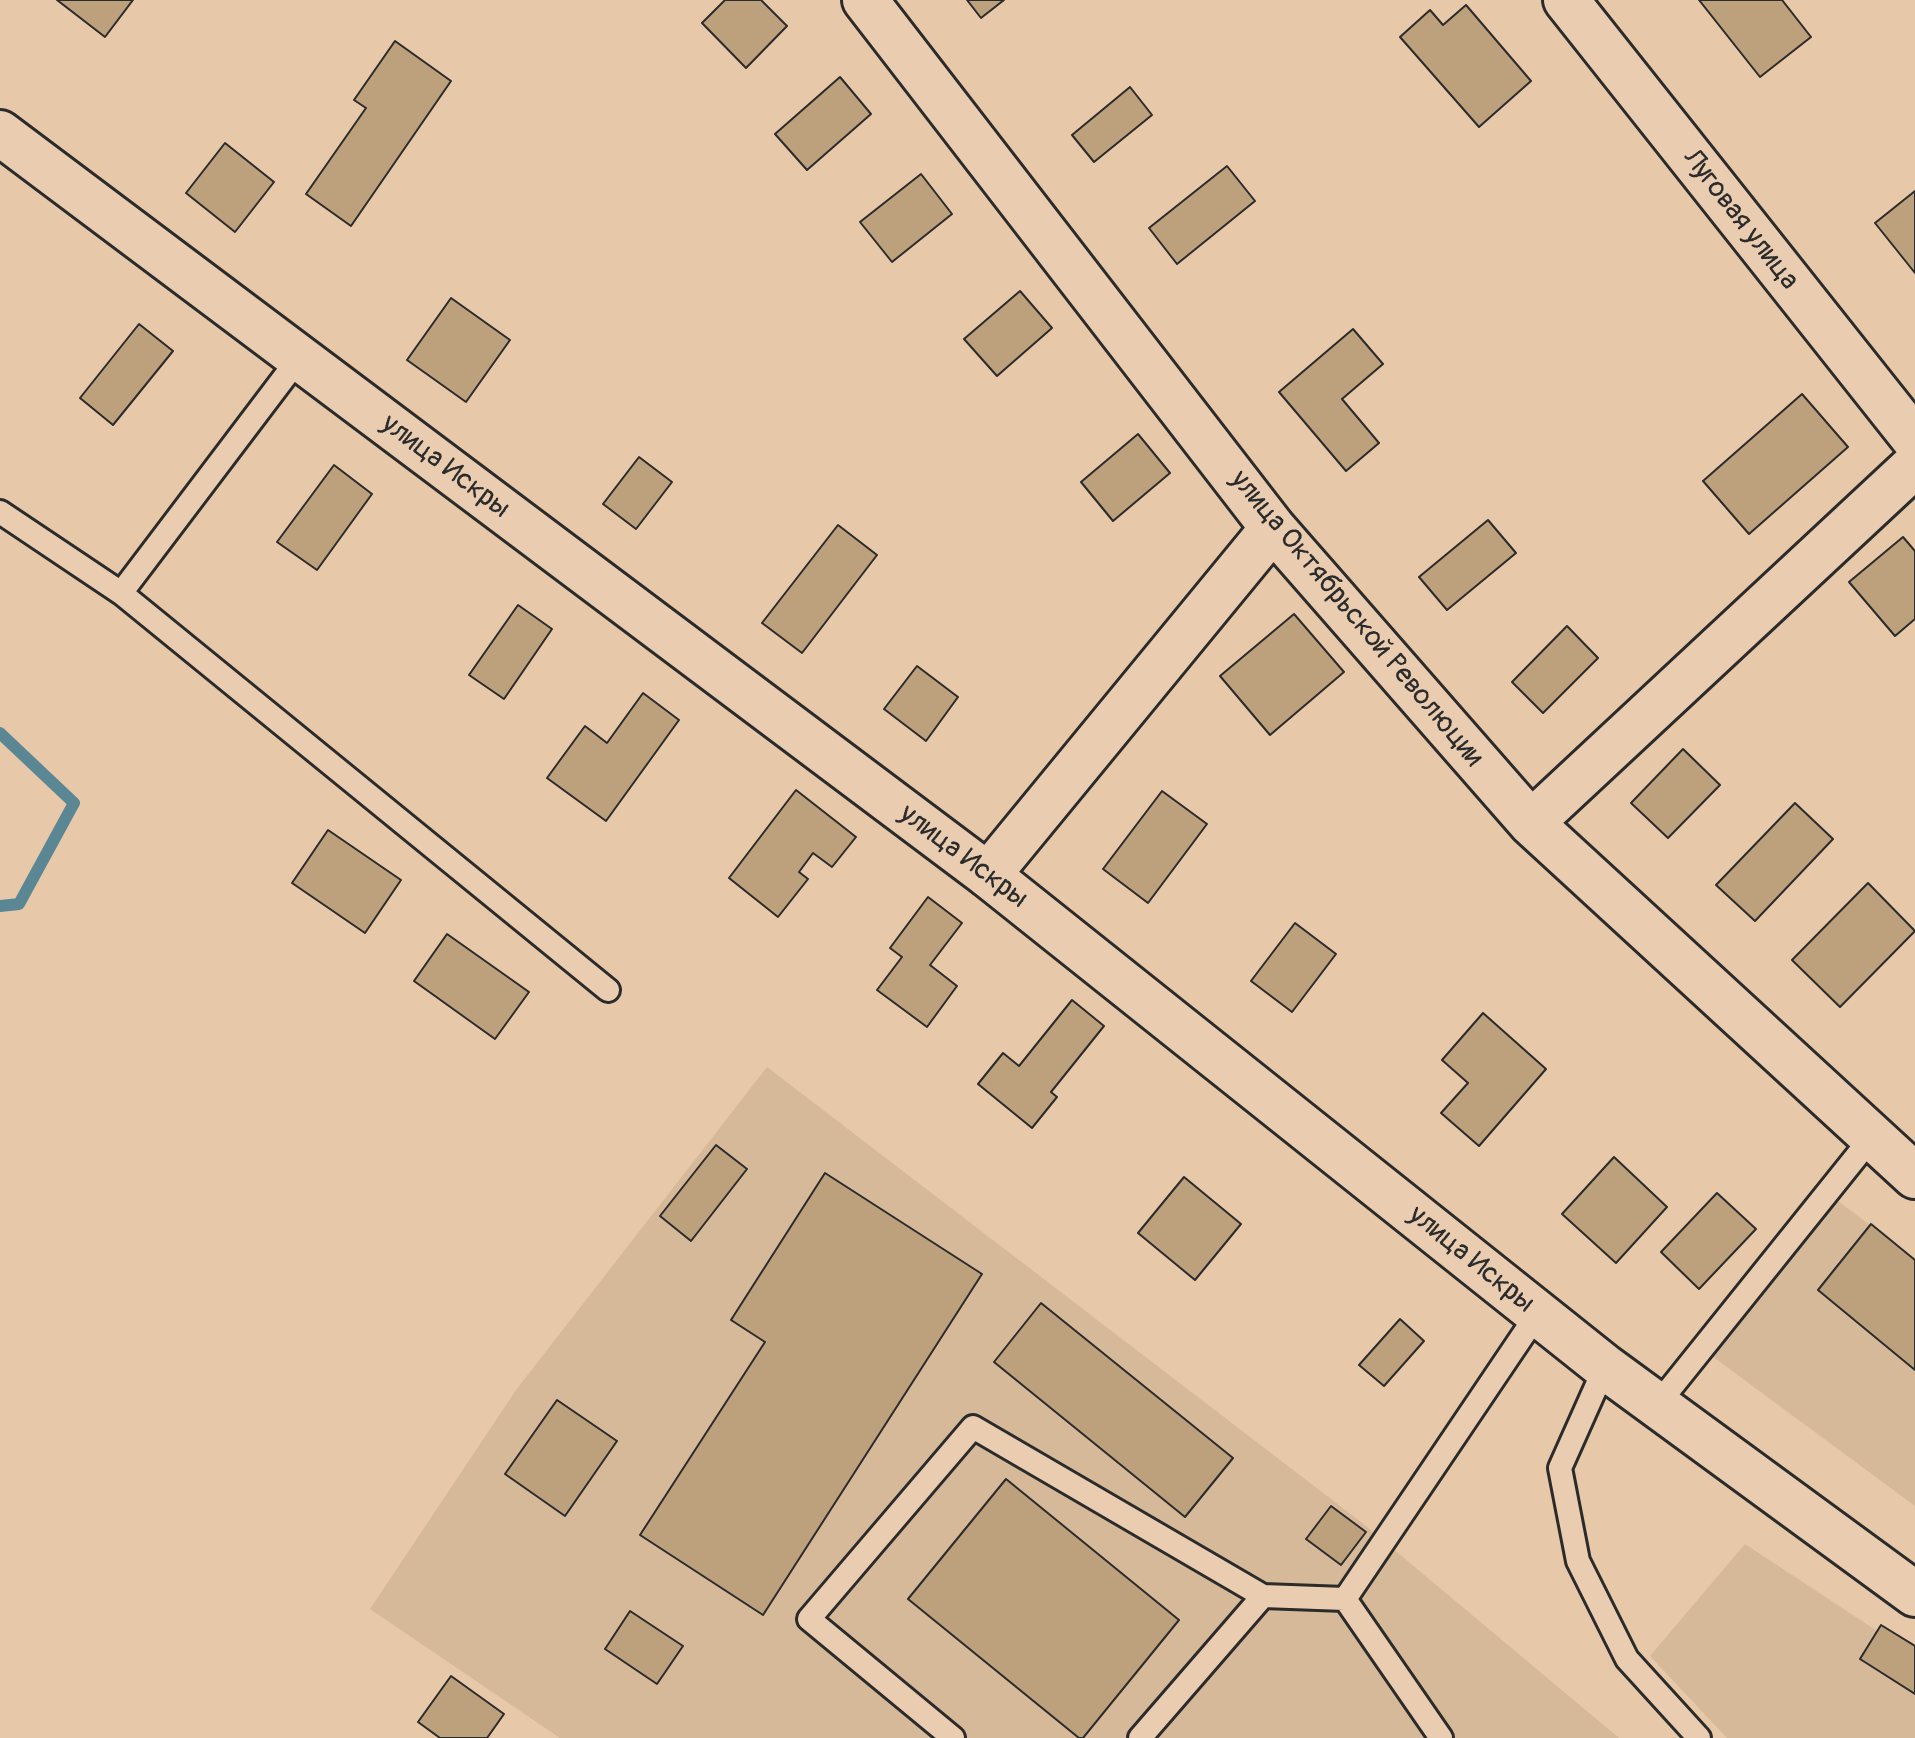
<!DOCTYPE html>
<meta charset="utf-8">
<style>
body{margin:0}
canvas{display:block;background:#e7c8a8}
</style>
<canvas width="1915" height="1738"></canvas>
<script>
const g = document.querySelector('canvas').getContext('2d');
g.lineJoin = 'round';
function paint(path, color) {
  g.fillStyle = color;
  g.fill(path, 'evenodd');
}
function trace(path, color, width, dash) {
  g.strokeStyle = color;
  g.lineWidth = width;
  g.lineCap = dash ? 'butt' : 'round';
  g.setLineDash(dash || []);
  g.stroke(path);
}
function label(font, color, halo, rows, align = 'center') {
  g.font = font + ' Pangolin,sans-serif';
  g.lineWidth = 7;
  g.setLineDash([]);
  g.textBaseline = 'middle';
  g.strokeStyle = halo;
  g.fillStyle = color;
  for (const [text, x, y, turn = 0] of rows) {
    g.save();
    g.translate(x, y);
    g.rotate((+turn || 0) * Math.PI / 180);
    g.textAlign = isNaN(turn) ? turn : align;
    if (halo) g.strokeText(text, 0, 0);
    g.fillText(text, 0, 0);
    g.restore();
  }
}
paint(new Path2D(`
 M767,1067L1361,1522L1619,1738H560L370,1609L516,1390Z
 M1838,1201L1915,1259V1506L1712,1356Z
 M1745,1544L1915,1656V1738H1727L1650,1656Z`), '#d6b999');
trace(new Path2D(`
 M0,733L74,803L19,904L0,906`), '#5b8795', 12);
const building = new Path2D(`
 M57,0H133L105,37Z
 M725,0H761L787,26L746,68L702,23Z
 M967,0H1004L981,18Z
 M1699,0H1782L1811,37L1760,77Z
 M1466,5L1531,81L1479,127L1400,37L1430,10L1443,25Z
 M395,41L451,81L351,226L306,194L366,108L354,100Z
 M840,77L871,114L807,170L775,134Z
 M1130,87L1152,115L1094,162L1072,135Z
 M225,143L274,182L235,232L186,193Z
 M1227,166L1255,201L1177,264L1149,228Z
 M921,174L952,214L892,262L860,222Z
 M1915,191V273L1875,223Z
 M1020,291L1052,328L997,376L964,339Z
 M451,298L510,340L466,402L407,360Z
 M139,324L173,351L113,425L80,398Z
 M1353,329L1383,364L1342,399L1379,443L1346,471L1279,392Z
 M1802,394L1848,447L1749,534L1703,481Z
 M1138,434L1170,473L1113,521L1081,482Z
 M639,457L672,482L636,529L603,504Z
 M334,465L372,494L317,570L277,542Z
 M1488,520L1516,553L1447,610L1419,577Z
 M838,525L877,555L802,653L762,623Z
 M1903,537L1915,551V619L1895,636L1849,582Z
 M518,605L552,629L504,699L469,675Z
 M1294,614L1344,672L1270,735L1220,676Z
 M1567,626L1598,658L1543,713L1512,682Z
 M917,666L958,697L926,741L884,709Z
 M643,693L679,720L606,821L547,778L585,726L607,743Z
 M1683,749L1720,785L1668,838L1631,803Z
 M796,790L856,837L832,867L813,853L799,872L808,879L778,917L729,878Z
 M1162,791L1207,824L1148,903L1103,869Z
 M1795,803L1833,839L1755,921L1716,885Z
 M328,830L401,880L365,933L292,883Z
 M1868,883L1915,931L1840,1007L1792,960Z
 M928,897L962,923L930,965L957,986L927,1027L877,990L902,957L890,948Z
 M1295,923L1336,954L1292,1012L1251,981Z
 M447,934L529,992L495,1039L414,981Z
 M1072,1000L1104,1026L1051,1092L1057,1097L1032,1128L978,1084L1003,1053L1019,1066Z
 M1483,1013L1546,1069L1479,1146L1441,1113L1468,1083L1442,1060Z
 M716,1145L747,1169L691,1241L660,1216Z
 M1614,1157L1667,1207L1616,1263L1562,1214Z
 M825,1173L982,1274L763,1615L640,1535L765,1342L731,1320Z
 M1184,1177L1241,1224L1195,1280L1138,1233Z
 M1717,1193L1756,1229L1699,1289L1661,1252Z
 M1871,1224L1915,1260V1370L1818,1290Z
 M1041,1303L1233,1458L1185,1517L994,1362Z
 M1400,1319L1424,1341L1384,1386L1359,1365Z
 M557,1400L617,1441L565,1516L505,1474Z
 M1006,1479L1179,1620L1083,1738H1079L908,1599Z
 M1331,1506L1366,1532L1341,1565L1306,1539Z
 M630,1611L683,1646L657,1684L605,1649Z
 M1881,1625L1915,1646V1694L1860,1659Z
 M451,1676L504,1714L487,1738H440L418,1722Z`);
paint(building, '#bda17d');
trace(building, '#2b2b2b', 2);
const lane = new Path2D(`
 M0,512L121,593L608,990
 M121,593L299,358
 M1605,1367L1560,1468L1578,1561L1627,1659L1699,1738
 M1657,1405L1872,1137
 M953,1738L809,1619L973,1427L1263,1596L1345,1599
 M1140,1738L1263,1596
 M1441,1738L1345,1599L1538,1313`);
const street = new Path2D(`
 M865,0L1273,528L1531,823L1915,1176
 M1566,0L1915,440
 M1531,823L1915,465
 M988,875L1273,528`);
const secondary = new Path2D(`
 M0,133L988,875L1605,1367L1915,1594`);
trace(lane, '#2b2b2b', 28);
trace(street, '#2b2b2b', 50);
trace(secondary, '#2b2b2b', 50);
trace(lane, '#eacdb1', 22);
trace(street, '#eacdb1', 44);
trace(secondary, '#eacdb1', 44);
label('28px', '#2b2b2b', '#eacdb1', [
 ["Луговая улица",1740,220,52],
 ["улица Искры",445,467,37],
 ["улица Октябрьской Революции",1356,619,50],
 ["улица Искры",963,857,37],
 ["улица Искры",1471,1260,39]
]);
</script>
